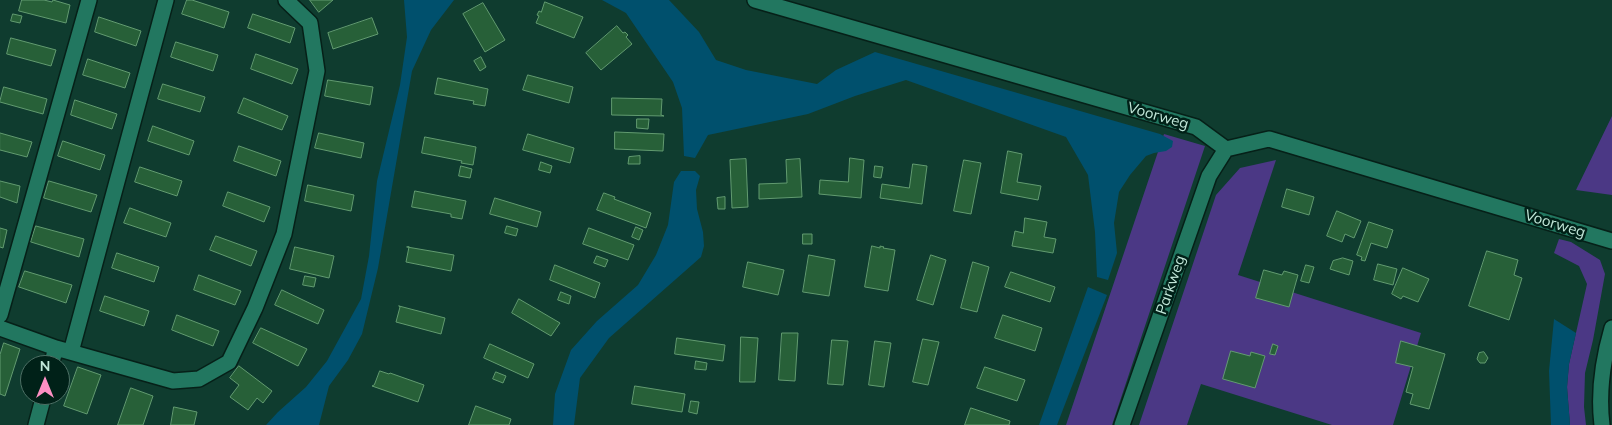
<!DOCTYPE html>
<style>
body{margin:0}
#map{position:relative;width:1612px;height:425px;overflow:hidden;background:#0f3c2f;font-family:Mulish,sans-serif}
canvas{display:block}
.north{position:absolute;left:20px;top:355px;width:50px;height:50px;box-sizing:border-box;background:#002118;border:1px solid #4d7065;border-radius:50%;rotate:0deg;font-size:14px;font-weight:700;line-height:20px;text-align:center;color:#c1e7d9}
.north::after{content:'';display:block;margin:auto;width:18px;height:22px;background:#fc8fc3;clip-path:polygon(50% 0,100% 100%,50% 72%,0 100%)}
</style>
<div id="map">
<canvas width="1612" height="425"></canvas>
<div class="north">N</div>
</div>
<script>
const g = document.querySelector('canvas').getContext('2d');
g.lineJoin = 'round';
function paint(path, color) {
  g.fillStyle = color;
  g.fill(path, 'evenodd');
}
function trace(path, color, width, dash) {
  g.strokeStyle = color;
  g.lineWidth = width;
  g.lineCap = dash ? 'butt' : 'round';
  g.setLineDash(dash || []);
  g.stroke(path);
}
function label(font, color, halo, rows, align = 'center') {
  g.font = font + ' Mulish,sans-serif';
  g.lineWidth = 5;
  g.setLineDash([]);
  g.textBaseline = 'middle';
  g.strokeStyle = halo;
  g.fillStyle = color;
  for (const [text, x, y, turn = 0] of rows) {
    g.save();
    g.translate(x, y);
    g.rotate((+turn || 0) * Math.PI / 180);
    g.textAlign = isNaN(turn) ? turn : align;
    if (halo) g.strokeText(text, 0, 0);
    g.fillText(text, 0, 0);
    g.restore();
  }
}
paint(new Path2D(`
 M1612,116V195L1576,190Z
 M1164,134L1205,146L1112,425H1066Z
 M1276,160L1238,275L1421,333L1393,425H1332L1201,384L1187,425H1139L1216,195L1240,168Z
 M1559,239L1571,242L1600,260L1605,274L1593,340L1585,373L1584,407L1586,425H1570L1567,387L1569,364L1587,284L1579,266L1554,253Z`), '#4b3885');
paint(new Path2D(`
 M404,0H454L431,30L412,71L378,268L362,334L348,360L329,386L319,425H266L278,412L306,387L327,361L361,299L369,256L377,181L400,85L407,37Z
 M602,0H669L699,32L716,60L746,70L817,84L836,70L875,52L1160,134L1173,141L1172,147L1166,151L1154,153L1146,156L1130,175L1119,192L1114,223L1117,253L1108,280L1097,277L1095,232L1088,175L1066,137L906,80L855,96L808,114L708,135L695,158L684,156L682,108L673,82L626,13Z
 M681,171H695L700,176L696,190L697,209L703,232L704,246L701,257L609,338L580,378L574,425H553L555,394L571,350L597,321L638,285L656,255L668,225L674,182Z
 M1088,287L1107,295L1057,425H1039Z
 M1554,319L1576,333L1569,364L1567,387L1570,425H1551L1549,371Z`), '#00506d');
const building = new Path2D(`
 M22,0H44L52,2L53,0L70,5L66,23L19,11Z
 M187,0H192L229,12L224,28L182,14Z
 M310,0H333L319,12Z
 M545,2L583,17L574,38L536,23L539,16L537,15L539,11L541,12Z
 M483,3L505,40L485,52L463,14Z
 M13,14L22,16L20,23L11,21Z
 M253,14L295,28L290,43L248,28Z
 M99,17L141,31L136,46L95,32Z
 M372,18L378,34L333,49L328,33Z
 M617,26L623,33L625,32L628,35L626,37L632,44L601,70L586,53Z
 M11,38L56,50L51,66L7,54Z
 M176,42L218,55L213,71L171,57Z
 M256,54L298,69L292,84L251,69Z
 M481,57L486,67L480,71L474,61Z
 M88,59L130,73L125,88L83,75Z
 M528,75L573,87L569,103L523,90Z
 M438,78L488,89L485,106L473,104L474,101L435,94Z
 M328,80L373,87L370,105L325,96Z
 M163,84L205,97L200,112L158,99Z
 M4,87L47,99L43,114L0,102Z
 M244,98L288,116L282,130L238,113Z
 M612,98L662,99L661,115L664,116L612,115Z
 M75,100L117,114L112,129L71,115Z
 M637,119H649L648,129L637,128Z
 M153,126L194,141L189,155L148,141Z
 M615,132L664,134L663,151L615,149Z
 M0,133L32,142L27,157L0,150Z
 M319,133L364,143L361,158L315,148Z
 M528,134L574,148L570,163L523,150Z
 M425,137L476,147L473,165L461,163L462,161L422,153Z
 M63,141L105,155L100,170L58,156Z
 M239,146L281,161L276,176L234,161Z
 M1008,151L1022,154L1017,182L1041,186L1038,200L1001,193Z
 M640,156V164H628L629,157Z
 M850,158L864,160L861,198L819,194L820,180L848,182Z
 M746,159L748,207L732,208L730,160Z
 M800,159L802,197L759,199V184L787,183L786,160Z
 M964,160L981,163L971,214L954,211Z
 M541,162L552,166L550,173L539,170Z
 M913,164L927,166L922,204L880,198L882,184L909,188Z
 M461,166L472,169L470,178L459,176Z
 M875,166L883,167L881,178L874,177Z
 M140,167L182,181L177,196L135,182Z
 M0,181L20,186L17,203L0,197Z
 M49,181L97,195L91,212L44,198Z
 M308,185L354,195L351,211L305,201Z
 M1287,189L1314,197L1309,215L1282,207Z
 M415,191L466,201L462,219L451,217V214L412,207Z
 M228,192L270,207L264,222L223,206Z
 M604,193L615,197L614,199L651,213L646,228L597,210Z
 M725,197V209H718L717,198Z
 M495,198L541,212L537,227L490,214Z
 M130,208L171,223L166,237L124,223Z
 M1337,211L1361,221L1354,238L1345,234L1342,242L1327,236Z
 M1025,218L1047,222L1044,237L1056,239L1053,253L1012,246L1015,231L1023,233Z
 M1369,222L1393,230L1387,248L1371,243L1365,261L1361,260L1362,257L1357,255Z
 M36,226L84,239L79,257L31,242Z
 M507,226L518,229L516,236L505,233Z
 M636,227L643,230L639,240L632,237Z
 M0,228L7,230L3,248L0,247Z
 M589,228L634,245L628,260L583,244Z
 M803,234H812V244H803Z
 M216,236L257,251L251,266L210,250Z
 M872,246L880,248V246L884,247L883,248L895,250L888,291L865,287Z
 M295,247L334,256L329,278L290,269Z
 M407,247L454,255L451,271L406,262L409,247Z
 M1487,251L1518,260L1514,275L1522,278L1509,320L1469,306Z
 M117,253L159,267L154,282L112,268Z
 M809,255L835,260L829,296L803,292Z
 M931,255L946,260L933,305L917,300Z
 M597,256L608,260L605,267L594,263Z
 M1343,258L1353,261L1349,275L1330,269L1333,261Z
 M748,262L784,270L778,295L743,287Z
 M973,262L989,267L977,312L961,308Z
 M1378,264L1397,269L1393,285L1374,280Z
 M555,265L600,283L595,298L550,280Z
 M1306,265L1314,267L1309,283L1301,281Z
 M1403,268L1429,279L1418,302L1403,296L1401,299L1392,294Z
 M1264,270L1282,275L1284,271L1298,275L1289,307L1256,298Z
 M25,271L72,285L66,303L19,287Z
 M1011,272L1055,287L1050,302L1005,287Z
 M199,275L241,291L235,305L194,290Z
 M305,276L316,278L314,287L303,285Z
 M282,290L324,310L318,324L275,305Z
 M561,292L571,296L569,304L558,300Z
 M105,296L149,311L144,326L100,311Z
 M519,299L560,323L551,336L512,313Z
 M399,306L445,318L441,334L396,322L400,307Z
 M177,315L219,331L213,346L172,330Z
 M1003,315L1042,328L1035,351L995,338Z
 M261,328L307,349L298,366L253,343Z
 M782,333H798L795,381L779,380Z
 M741,337L758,338L755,382H740Z
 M677,338L725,345L723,361L675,354Z
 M923,339L939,342L928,385L913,382Z
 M832,340L848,341L843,385L828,384Z
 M875,341L891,343L884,387L869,385Z
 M1401,341L1445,354L1429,409L1410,404L1413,394L1406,392L1413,367L1396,363Z
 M4,343L20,349L5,396L0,394V355Z
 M490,344L534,364L528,378L484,358Z
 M1273,344L1278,346L1275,355L1270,354Z
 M1231,351L1250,356L1251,352L1265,356L1255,388L1223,379Z
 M1484,352L1488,358L1485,363H1480L1477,359L1479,353Z
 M696,361L707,363L706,370L695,369Z
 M239,366L272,391L263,403L257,398L248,410L230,397L239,385L230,378Z
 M78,367L101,375L87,414L64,406Z
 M985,367L1025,380L1017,401L977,388Z
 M380,371L389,374L390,373L424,385L418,402L372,386L374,385Z
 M496,372L506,376L503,383L493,379Z
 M635,386L685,394L682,412L632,404Z
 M131,388L153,396L143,425H118Z
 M691,401L699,402L697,414L689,412Z
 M476,406L511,419L509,425H469Z
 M174,407L197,412L194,425H171Z
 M971,408L1010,421L1009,425H965Z`);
paint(building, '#276038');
trace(building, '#629b70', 1);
const service = new Path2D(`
 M0,315L89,0
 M0,328L56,348L173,381L199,379L229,362L255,308L284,234L317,71L310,23L286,0
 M71,352L166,0
 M51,365L56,348
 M36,425L44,395`);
const minor = new Path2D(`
 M755,0L1196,127L1226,149L1269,139L1612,241
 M1122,425L1209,176L1226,149
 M1602,425C1598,393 1603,359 1612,328`);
trace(service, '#062018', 18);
trace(minor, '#062018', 18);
trace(service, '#227760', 15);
trace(minor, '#227760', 15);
label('15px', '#c1e7d9', '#002118', [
 ["Voorweg",1158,116,16],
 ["Voorweg",1555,224,17],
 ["Parkweg",1171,285,-71]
]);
</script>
